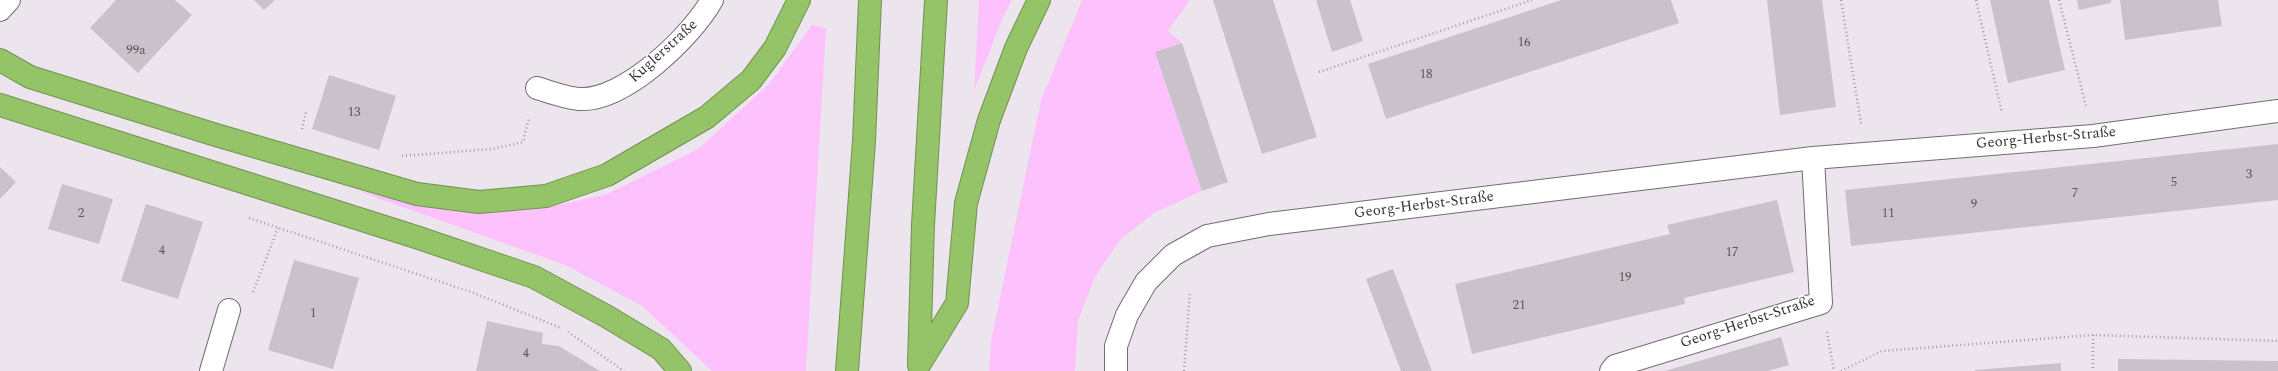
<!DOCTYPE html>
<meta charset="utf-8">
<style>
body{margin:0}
canvas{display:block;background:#ede5ed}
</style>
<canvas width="2278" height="371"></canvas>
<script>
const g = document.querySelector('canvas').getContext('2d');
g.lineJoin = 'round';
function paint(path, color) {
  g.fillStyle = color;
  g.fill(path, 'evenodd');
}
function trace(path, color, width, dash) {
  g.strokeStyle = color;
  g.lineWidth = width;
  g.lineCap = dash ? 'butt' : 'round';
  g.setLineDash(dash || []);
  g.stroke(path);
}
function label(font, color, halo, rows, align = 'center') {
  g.font = font + ' Spectral,serif';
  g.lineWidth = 3;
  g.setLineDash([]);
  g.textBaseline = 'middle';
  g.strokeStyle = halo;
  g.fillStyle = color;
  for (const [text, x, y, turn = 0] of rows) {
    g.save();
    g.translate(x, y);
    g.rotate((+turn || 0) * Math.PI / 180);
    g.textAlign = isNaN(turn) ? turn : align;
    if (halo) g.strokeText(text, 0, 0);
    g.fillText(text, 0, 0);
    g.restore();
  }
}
paint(new Path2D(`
 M979,0H1012L1002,20L974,91Z
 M1082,0H1190L1168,31L1182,43L1202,191L1154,213L1120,240L1095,277L1078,321L1075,371H989L991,341L1041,100Z
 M812,25L826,28L806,371H712L642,306L565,265L352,189L407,202L471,210L549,207L607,194L698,149L769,84Z`), '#fdc2fd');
paint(new Path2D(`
 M116,0H175L192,15L138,73L90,28Z
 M254,0H275L264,10Z
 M1213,0H1273L1317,137L1262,154Z
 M1316,0H1350L1363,41L1332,52Z
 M1561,0H1671L1679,23L1386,119L1368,64Z
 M1767,0H1822L1836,107L1780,115Z
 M1990,0H2049L2065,70L2008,83Z
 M2077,0H2111V3L2079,10Z
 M2120,0H2218L2222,26L2125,40Z
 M1182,43L1228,182L1202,191L1155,52Z
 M329,75L396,96L379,150L312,129Z
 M2278,144V200L1851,246L1845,190Z
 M0,167L16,182L0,199Z
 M62,184L113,199L99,244L48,229Z
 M1777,200L1794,272L1684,298L1685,304L1472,354L1455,284L1670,234L1667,225Z
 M146,204L203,222L178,299L121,281Z
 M294,260L359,278L333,369L268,350Z
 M1393,269L1432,371H1401L1366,279Z
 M487,321L543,333L542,344L559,346L600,371H476Z
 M1781,337L1789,365L1768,371H1665Z
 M2118,359L2278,361V371H2118Z
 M2061,363V371H1975V370Z`), '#cac2ca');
const minor = new Path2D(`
 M0,10L9,0
 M537,88C550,92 566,98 579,99C624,102 692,36 712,0
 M211,371L229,310
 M1116,371V346L1127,315L1146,282L1173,255L1207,236L1269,224L1813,158L2093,136L2278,111
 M1611,371L1615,366L1821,303L1813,158`);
const highway = new Path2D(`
 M0,60L30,77L216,135L417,194L479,202L546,196L607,175L707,117L751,80L775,48L799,0
 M0,105L416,237L534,277L606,316L661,349L680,371
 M919,364L923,225L936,0
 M919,365L957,303L966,203L989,120L1016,48L1039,0
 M847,371L864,141L870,0`);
trace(minor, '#736c73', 24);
trace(highway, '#749156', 24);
trace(new Path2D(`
 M1841,0L1861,124
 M1976,0L2002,113
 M2059,0L2086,106
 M1319,72L1532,0
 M302,129L306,112
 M402,156L492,149L523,142L529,118
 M249,218L474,293L561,328
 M253,292L278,228
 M568,332L624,371
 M1827,332L1834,371
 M2093,335V371
 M1184,371L1190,292
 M1841,371L1882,351L2093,335L2278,341`), '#a19ba1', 2.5, [1, 3]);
trace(minor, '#fff', 22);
trace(highway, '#95c367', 22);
label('13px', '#5b575b', null, [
 ["16",1524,43],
 ["99a",136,51],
 ["18",1426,75],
 ["13",354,113],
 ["3",2249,175],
 ["5",2174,183],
 ["7",2075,194],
 ["9",1974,205],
 ["2",81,214],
 ["11",1888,214],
 ["4",162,251],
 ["17",1732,253],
 ["19",1625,278],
 ["21",1519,306],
 ["1",313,314],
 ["4",526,354]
]);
label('15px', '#363336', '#fff', [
 ["Kuglerstraße",664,52,-42],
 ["Georg-Herbst-Straße",2046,139,-5],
 ["Georg-Herbst-Straße",1424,206,-7],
 ["Georg-Herbst-Straße",1748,323,-18]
]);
</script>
